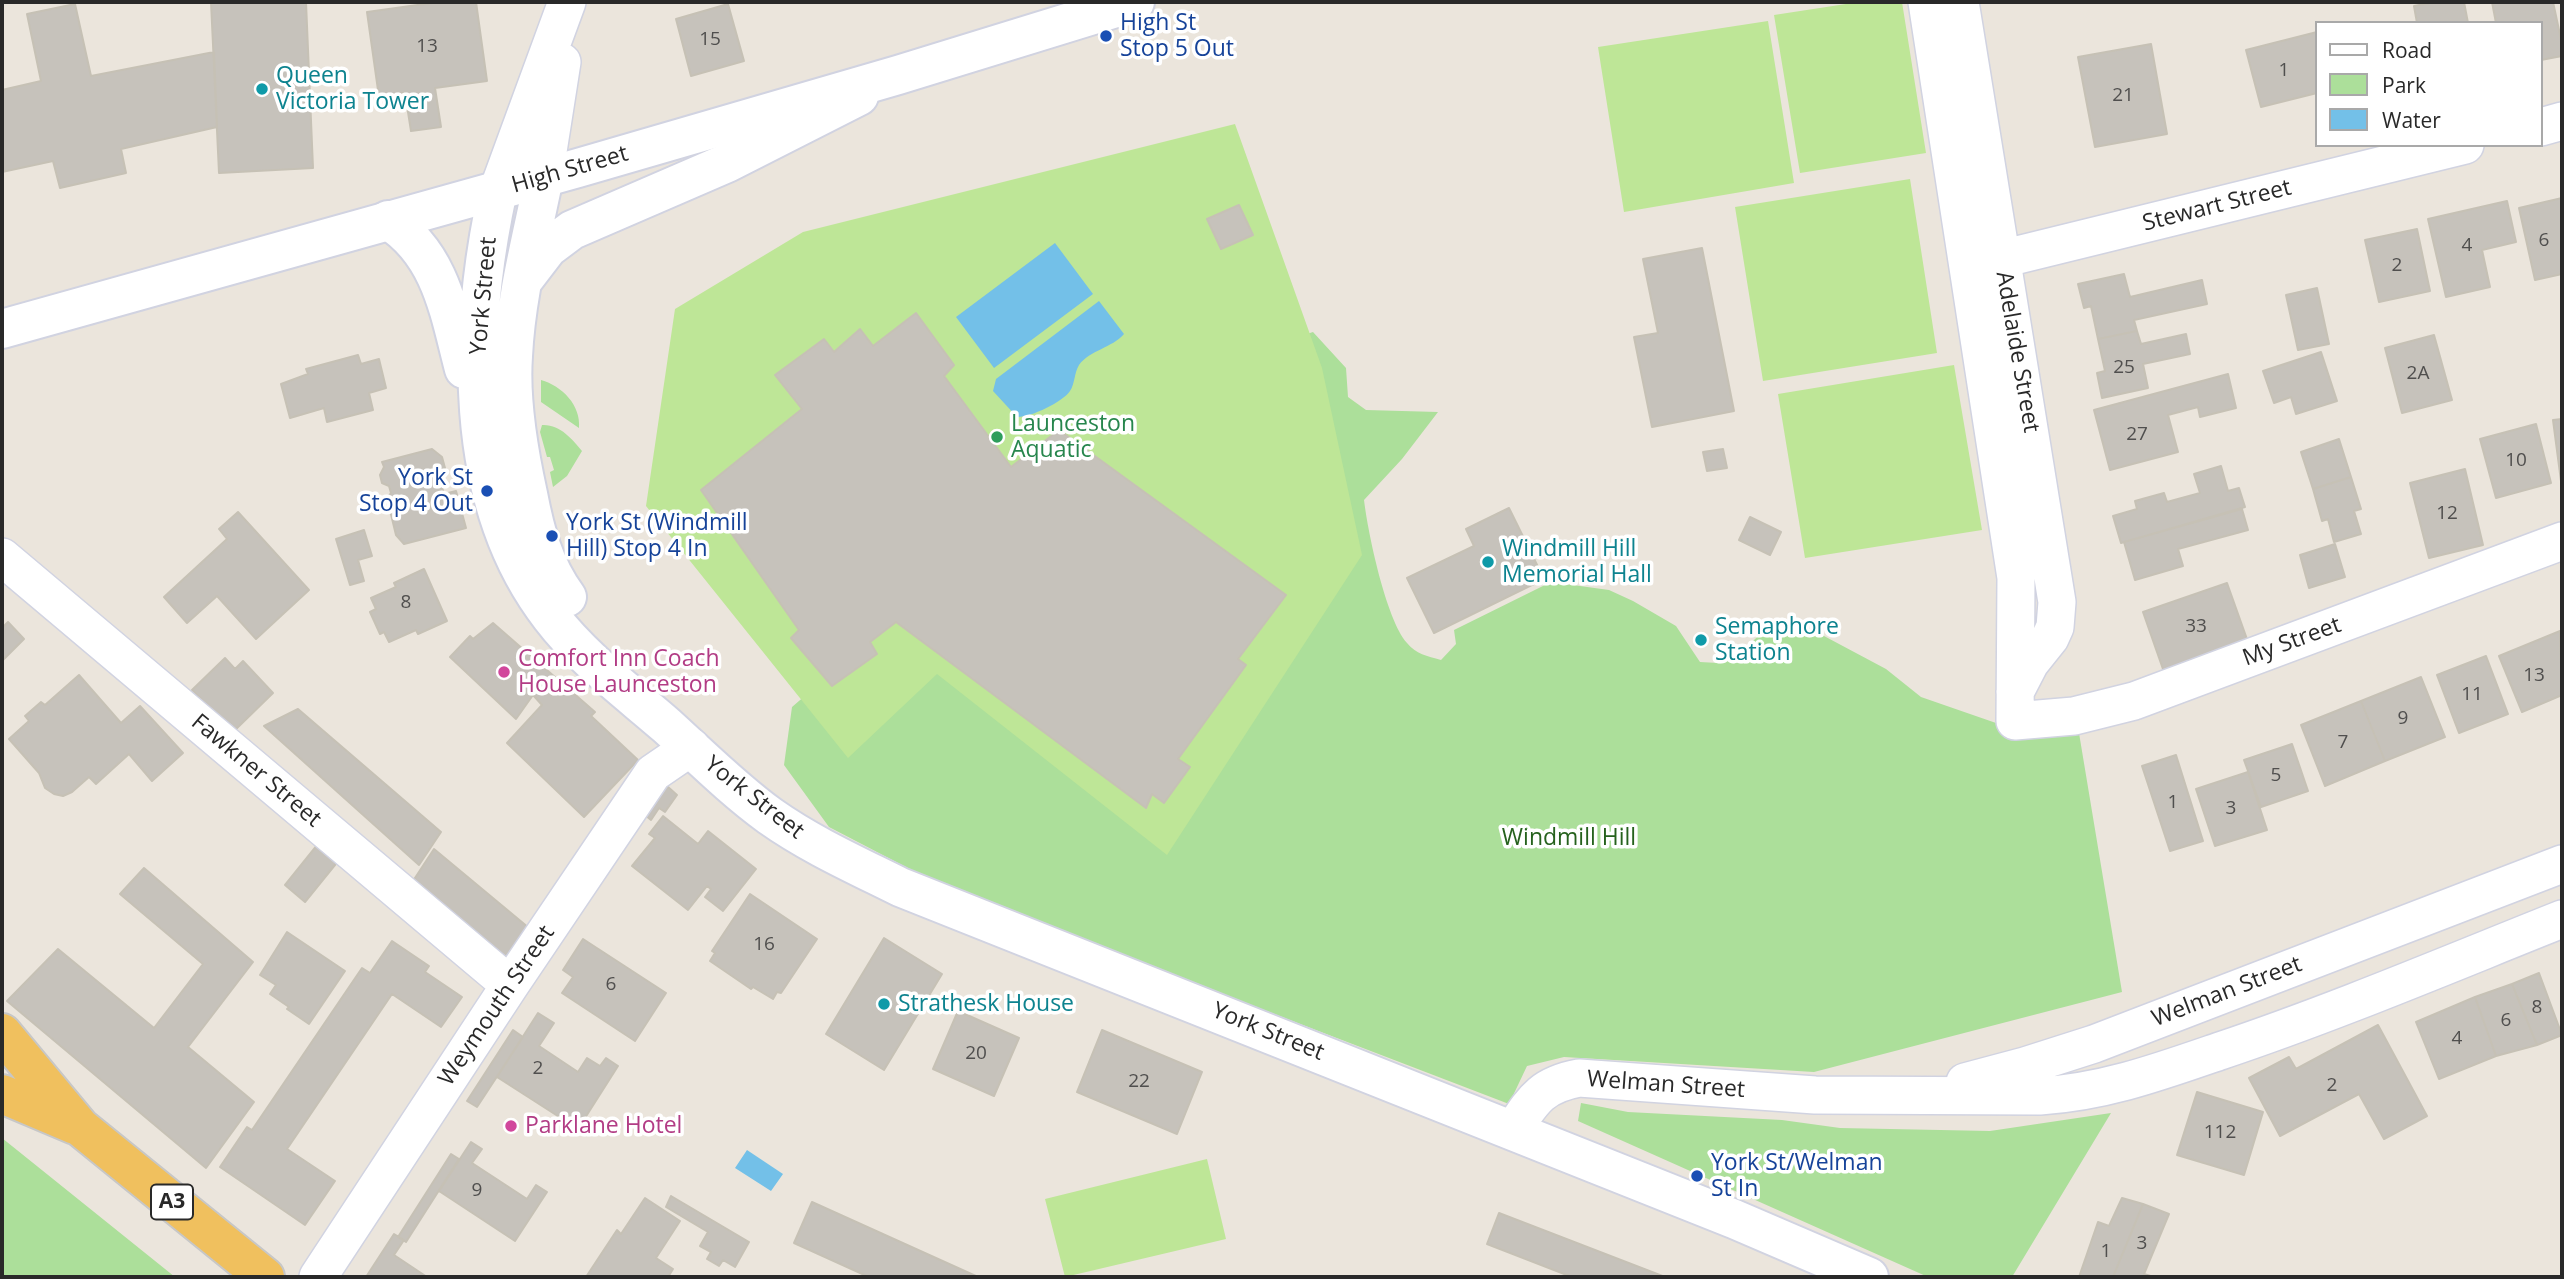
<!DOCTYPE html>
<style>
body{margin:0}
#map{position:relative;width:2564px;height:1279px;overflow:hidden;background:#ebe5dc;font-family:"Open Sans",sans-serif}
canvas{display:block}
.frame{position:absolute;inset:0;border:4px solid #292929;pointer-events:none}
.legend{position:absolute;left:2315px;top:21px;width:228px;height:126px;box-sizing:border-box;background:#fff;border:2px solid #a9a9a9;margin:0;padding:9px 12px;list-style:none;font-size:21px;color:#292929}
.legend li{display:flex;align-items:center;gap:14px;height:35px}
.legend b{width:35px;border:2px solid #a9a9a9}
</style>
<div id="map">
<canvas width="2564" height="1279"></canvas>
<div class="frame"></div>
<ul class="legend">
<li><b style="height:9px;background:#fff"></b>Road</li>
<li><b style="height:19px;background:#acdf9a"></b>Park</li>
<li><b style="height:19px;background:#73c0e8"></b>Water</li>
</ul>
</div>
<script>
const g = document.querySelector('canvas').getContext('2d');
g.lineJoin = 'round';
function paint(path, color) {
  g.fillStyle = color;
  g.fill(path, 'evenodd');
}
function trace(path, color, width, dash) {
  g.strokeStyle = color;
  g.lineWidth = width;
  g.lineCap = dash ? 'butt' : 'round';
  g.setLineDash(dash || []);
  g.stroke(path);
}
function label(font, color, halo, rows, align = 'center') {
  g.font = font + ' "Open Sans",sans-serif';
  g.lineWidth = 7;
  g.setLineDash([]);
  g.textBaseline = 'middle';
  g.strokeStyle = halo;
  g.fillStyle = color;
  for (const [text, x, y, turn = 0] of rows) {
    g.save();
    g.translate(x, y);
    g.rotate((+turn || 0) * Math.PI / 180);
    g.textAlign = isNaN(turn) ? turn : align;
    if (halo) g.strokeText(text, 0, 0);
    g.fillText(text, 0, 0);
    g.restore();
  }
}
paint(new Path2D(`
 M1313,332L1346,368L1348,397L1366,410L1438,412L1402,459L1364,500C1368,533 1386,619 1407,643C1416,654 1427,656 1441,660L1456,644L1454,630L1551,582L1609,590L1633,601L1676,626L1700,662L1718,663L1735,658L1772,623L1794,620L1886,669L1921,697L1996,723L2078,727L2122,992L1814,1072L1564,1057L1527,1066L1509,1104L1008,912L925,877L829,827L784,765L792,707L821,682L1285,341Z
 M541,380C562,386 581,405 579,428L541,402Z
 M542,425C560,424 572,439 582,451L567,476L553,487L550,472L554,470L550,457H547L540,432Z
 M1581,1103L1628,1112L1782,1120L1840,1128L1990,1131L2111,1113L2012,1277H1928L1578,1121Z
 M2,1138L175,1277H2Z`), '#acdf9a');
paint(new Path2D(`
 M1859,2H1902L1926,153L1800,173L1774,15Z
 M1768,21L1794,183L1624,212L1598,47Z
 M1235,124L1322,368L1362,555L1167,855L937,674L848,758L646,506L675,309L803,232Z
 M1910,179L1937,353L1763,381L1735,207Z
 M1954,365L1982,530L1805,558L1778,394Z
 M1207,1159L1226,1239L1065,1277L1045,1199Z`), '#bee697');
paint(new Path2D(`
 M1055,243L1093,294L994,368L956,317Z
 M1099,301L1124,334C1112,348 1090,350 1079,365C1074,373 1075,384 1070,391C1063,402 1029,418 1017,417L993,391L996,379Z
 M747,1150L783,1174L771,1191L735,1168Z`), '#73c0e8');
const building = new Path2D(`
 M211,2H306L313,168L219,173Z
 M439,2H476L487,81L435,88L441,127L411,131L405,93L379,97L367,12Z
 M2435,2H2464L2468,23H2417L2414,6Z
 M2492,2H2553L2562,44V56L2541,60V23H2496Z
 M75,4L91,76L214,52L217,127L121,149L126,173L60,188L53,161L2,172V90L41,81L27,14Z
 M728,4L744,61L691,76L676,19Z
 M2317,32V93L2261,107L2246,50Z
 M2151,44L2167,134L2095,147L2078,57Z
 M2562,198V274L2535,280L2519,208Z
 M2507,201L2516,242L2482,250L2490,287L2446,297L2428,219Z
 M1239,205L1253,235L1221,249L1207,219Z
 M2417,229L2430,291L2379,302L2365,240Z
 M1702,248L1734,411L1652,427L1634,337L1658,333L1643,259Z
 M2124,274L2130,297L2202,280L2207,304L2134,320L2137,331L2098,339L2091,306L2084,308L2078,284Z
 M2317,288L2329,344L2298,350L2286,295Z
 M916,313L954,365L944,376L1011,467L1059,430L1286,595L1238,659L1246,665L1178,759L1190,767L1164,803L1152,794L1146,808L896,622L870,642L877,654L832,686L791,638L799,630L701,490L802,409L775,375L824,339L834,352L860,329L873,346Z
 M2137,331L2141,344L2186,334L2190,354L2143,364L2148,388L2102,398L2097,373L2105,371L2098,339Z
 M2434,335L2452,400L2402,413L2385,348Z
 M2321,352L2337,401L2296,414L2291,397L2274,403L2263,371Z
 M358,355L361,364L379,359L386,388L369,393L373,410L327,422L324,408L290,418L281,384L308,374L306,369Z
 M2228,374L2236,408L2200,417L2198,407L2168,415L2178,452L2110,470L2094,410Z
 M2562,419V481H2561L2553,420Z
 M2536,424L2551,483L2496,498L2480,439Z
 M2339,439L2351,477L2313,489L2301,452Z
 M432,449L442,457L445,468L440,480L444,494L456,491L466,528L404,544L396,535L387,498L391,493L389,486L382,483L380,475L384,467L382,462Z
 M1723,449L1727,468L1707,471L1703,452Z
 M2221,466L2228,491L2239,488L2245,507L2121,543L2113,516L2137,509L2135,501L2164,493L2167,502L2200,493L2194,474Z
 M2465,469L2483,545L2429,558L2410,483Z
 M2351,477L2361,509L2354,511L2361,534L2334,542L2328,519L2322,521L2313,489Z
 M1509,508L1544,579L1434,633L1407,578L1474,546L1466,529Z
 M2242,509L2248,530L2178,549L2183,566L2135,580L2124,542Z
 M238,512L309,590L256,639L217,596L187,623L164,597L227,539L219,529Z
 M1750,517L1781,532L1770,555L1739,540Z
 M364,530L372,556L358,560L364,581L350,585L336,539Z
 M2335,544L2345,577L2309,588L2300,555Z
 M424,569L447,621L418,634L416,630L389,642L384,632L380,634L370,612L376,609L371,598L396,587L394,583Z
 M2227,583L2248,642L2164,672L2143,612Z
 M8,622L24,639L2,661V628Z
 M493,623L595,712L591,716L638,760L584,817L507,743L542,705L533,695L516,719L450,657L470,636L473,639Z
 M2560,631L2562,695L2522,712L2499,656Z
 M2486,656L2508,714L2459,733L2437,675Z
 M225,658L235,669L243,661L273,693L233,732L192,690Z
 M79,675L121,723L140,706L183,753L152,781L129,754L96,784L89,777L72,792L63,796L54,794L45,788L39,773L9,739L29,721L25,716L41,702L45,705Z
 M2421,677L2445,737L2385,761L2361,701Z
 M2361,701L2385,761L2325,786L2301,725Z
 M298,709L441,832L419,865L264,726Z
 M2292,744L2308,791L2261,807L2244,760Z
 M2176,755L2203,841L2170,851L2142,766Z
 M2248,772L2267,830L2215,846L2196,789Z
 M658,778L677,795L665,812L659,808L651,820L638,809Z
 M663,816L698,844L708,831L756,869L723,911L705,897L711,889L707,886L688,910L632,866L655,838L649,834Z
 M318,844L339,860L305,902L285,885Z
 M434,849L529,928L507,961L413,881Z
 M144,868L253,962L188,1047L254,1102L206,1168L7,1001L58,949L154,1028L203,964L120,894Z
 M750,894L817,939L781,993L777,992L773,999L753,987L751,989L710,961L715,953L712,951Z
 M287,932L345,971L309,1024L287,1009L289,1007L270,994L276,985L260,975Z
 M884,938L942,974L884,1070L826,1034Z
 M583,939L666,993L635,1041L562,993L573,977L563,970Z
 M392,941L429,966L425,972L462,997L441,1027L392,994L287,1149L335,1181L305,1225L220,1167L247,1127L252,1130L362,968L370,973Z
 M2539,973L2562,1035L2537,1045L2512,984Z
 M2512,984L2537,1045L2496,1056L2475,997Z
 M2475,997L2496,1056L2439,1079L2416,1022Z
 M958,1011L1019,1038L994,1096L933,1069Z
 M538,1013L554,1023L539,1046L578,1072L587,1058L600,1066L606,1058L618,1066L578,1129L497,1077Z
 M2378,1025L2427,1116L2384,1139L2359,1094L2280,1136L2249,1078L2289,1057L2296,1069Z
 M513,1030L523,1037L477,1107L467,1101Z
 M1102,1030L1202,1072L1177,1134L1077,1092Z
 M2197,1092L2263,1112L2244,1175L2177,1155Z
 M471,1142L482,1149L472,1163L527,1199L536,1185L547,1192L515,1241L439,1191Z
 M451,1154L459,1159L406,1242L398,1237Z
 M671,1196L749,1242L735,1267L723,1260L719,1266L707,1259L711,1252L700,1246L708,1232L666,1207Z
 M645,1198L680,1221L656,1258L673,1269L668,1277H586L617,1230L621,1234Z
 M2122,1198L2143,1204L2113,1277H2079L2098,1222L2109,1226Z
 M812,1202L978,1277H869L794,1243Z
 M2143,1204L2169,1214L2144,1274L2154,1277H2113Z
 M1499,1213L1665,1277H1572L1487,1244Z
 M394,1234L404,1240L394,1255L427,1277H366Z`);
paint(building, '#c6c2bb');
trace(building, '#c6c1b5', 2);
const minor = new Path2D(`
 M1927,2L2016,578L2015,721L2074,716L2134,701L2562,541
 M1960,2L2057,602L2055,627L2050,638L2030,663L2015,692
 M2541,127L2562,121
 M544,177L562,62
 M498,190L567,2
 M1977,265L2465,145
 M2,557L510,985
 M1965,1082L2025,1066L2094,1044L2562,864
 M1513,1130C1533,1100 1541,1085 1579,1078L1815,1095L2040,1096C2104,1092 2159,1072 2220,1051C2336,1012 2449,964 2562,919
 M318,1277L510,985L653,773L691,747`);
const tertiary = new Path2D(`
 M544,177C532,237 516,295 513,356C510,397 519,453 528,494C535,531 544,566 567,597
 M498,190C468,328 460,500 551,617C583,659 628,692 667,726C700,756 734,790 770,816C811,845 856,865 900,887L1734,1219L1869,1277
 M388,220C441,254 449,312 464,369
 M525,278L548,248L572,230L727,163L859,96`);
const secondary = new Path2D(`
 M2,329L578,168L898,75L1135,2`);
const trunk = new Path2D(`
 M2,1033L80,1127L265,1277
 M2,1094L75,1125`);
trace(minor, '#d1d3e1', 40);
trace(tertiary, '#d1d3e1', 42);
trace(secondary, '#d1d3e1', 42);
trace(trunk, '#c7c7c7', 42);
trace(minor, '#fff', 37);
trace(tertiary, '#fff', 38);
trace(secondary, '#fff', 38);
trace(trunk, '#f0c05e', 38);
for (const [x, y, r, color] of [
 [1106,36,7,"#1a4fb4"],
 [262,89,7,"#0f9aa8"],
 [997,437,7,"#2e9e5b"],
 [487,491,7,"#1a4fb4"],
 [552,536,7,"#1a4fb4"],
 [1488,562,7,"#0f9aa8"],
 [1701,640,7,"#0f9aa8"],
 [504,672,7,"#d1479c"],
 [884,1004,7,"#0f9aa8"],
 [511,1126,7,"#d1479c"],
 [1697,1176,7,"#1a4fb4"]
]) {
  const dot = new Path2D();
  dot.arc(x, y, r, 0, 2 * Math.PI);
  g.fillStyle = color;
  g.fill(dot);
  trace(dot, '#fff', 2.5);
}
label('19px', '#504f4e', null, [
 ["15",710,40],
 ["13",427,47],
 ["1",2284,71],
 ["21",2123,96],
 ["6",2544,241],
 ["4",2467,246],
 ["2",2397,266],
 ["25",2124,368],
 ["2A",2418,374],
 ["27",2137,435],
 ["10",2516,461],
 ["12",2447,514],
 ["8",406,603],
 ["33",2196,627],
 ["13",2534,676],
 ["11",2472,695],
 ["9",2403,719],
 ["7",2343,743],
 ["5",2276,776],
 ["1",2173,803],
 ["3",2231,809],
 ["16",764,945],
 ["6",611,985],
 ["8",2537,1008],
 ["6",2506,1021],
 ["4",2457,1039],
 ["20",976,1054],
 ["2",538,1069],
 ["22",1139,1082],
 ["2",2332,1086],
 ["112",2220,1133],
 ["9",477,1191],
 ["3",2142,1244],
 ["1",2106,1252]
]);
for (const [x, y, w] of [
 [172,1202,42]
]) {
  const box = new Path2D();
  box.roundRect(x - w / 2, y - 17.5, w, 35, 5);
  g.fillStyle = '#fff';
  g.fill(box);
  trace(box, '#292929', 2);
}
label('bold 21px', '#292929', null, [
 ["A3",172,1202]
]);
label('23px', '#164399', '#fff', [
 ["High St",1120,23],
 ["Stop 5 Out",1120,49],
 ["York St",473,478,"right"],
 ["Stop 4 Out",473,504,"right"],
 ["York St (Windmill",566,523],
 ["Hill) Stop 4 In",566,549],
 ["York St/Welman",1711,1163],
 ["St In",1711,1189]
], 'left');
label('23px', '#0d838f', '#fff', [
 ["Queen",276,76],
 ["Victoria Tower",276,102],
 ["Windmill Hill",1502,549],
 ["Memorial Hall",1502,575],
 ["Semaphore",1715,627],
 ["Station",1715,653],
 ["Strathesk House",898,1004]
], 'left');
label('23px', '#292929', '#fff', [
 ["High Street",570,170,-16],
 ["Stewart Street",2217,206,-14],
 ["York Street",484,296,-85],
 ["Adelaide Street",2017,352,80],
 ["My Street",2292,642,-20],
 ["Fawkner Street",256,771,40],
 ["York Street",754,798,38],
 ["Welman Street",2227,992,-21],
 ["Weymouth Street",497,1006,-56],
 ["York Street",1268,1032,22],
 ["Welman Street",1666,1085,4]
]);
label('23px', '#27864d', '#fff', [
 ["Launceston",1011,424],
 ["Aquatic",1011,450]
], 'left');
label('23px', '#b23c85', '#fff', [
 ["Comfort Inn Coach",518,659],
 ["House Launceston",518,685],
 ["Parklane Hotel",525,1126]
], 'left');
label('23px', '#26621d', '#fff', [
 ["Windmill Hill",1569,838]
]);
</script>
